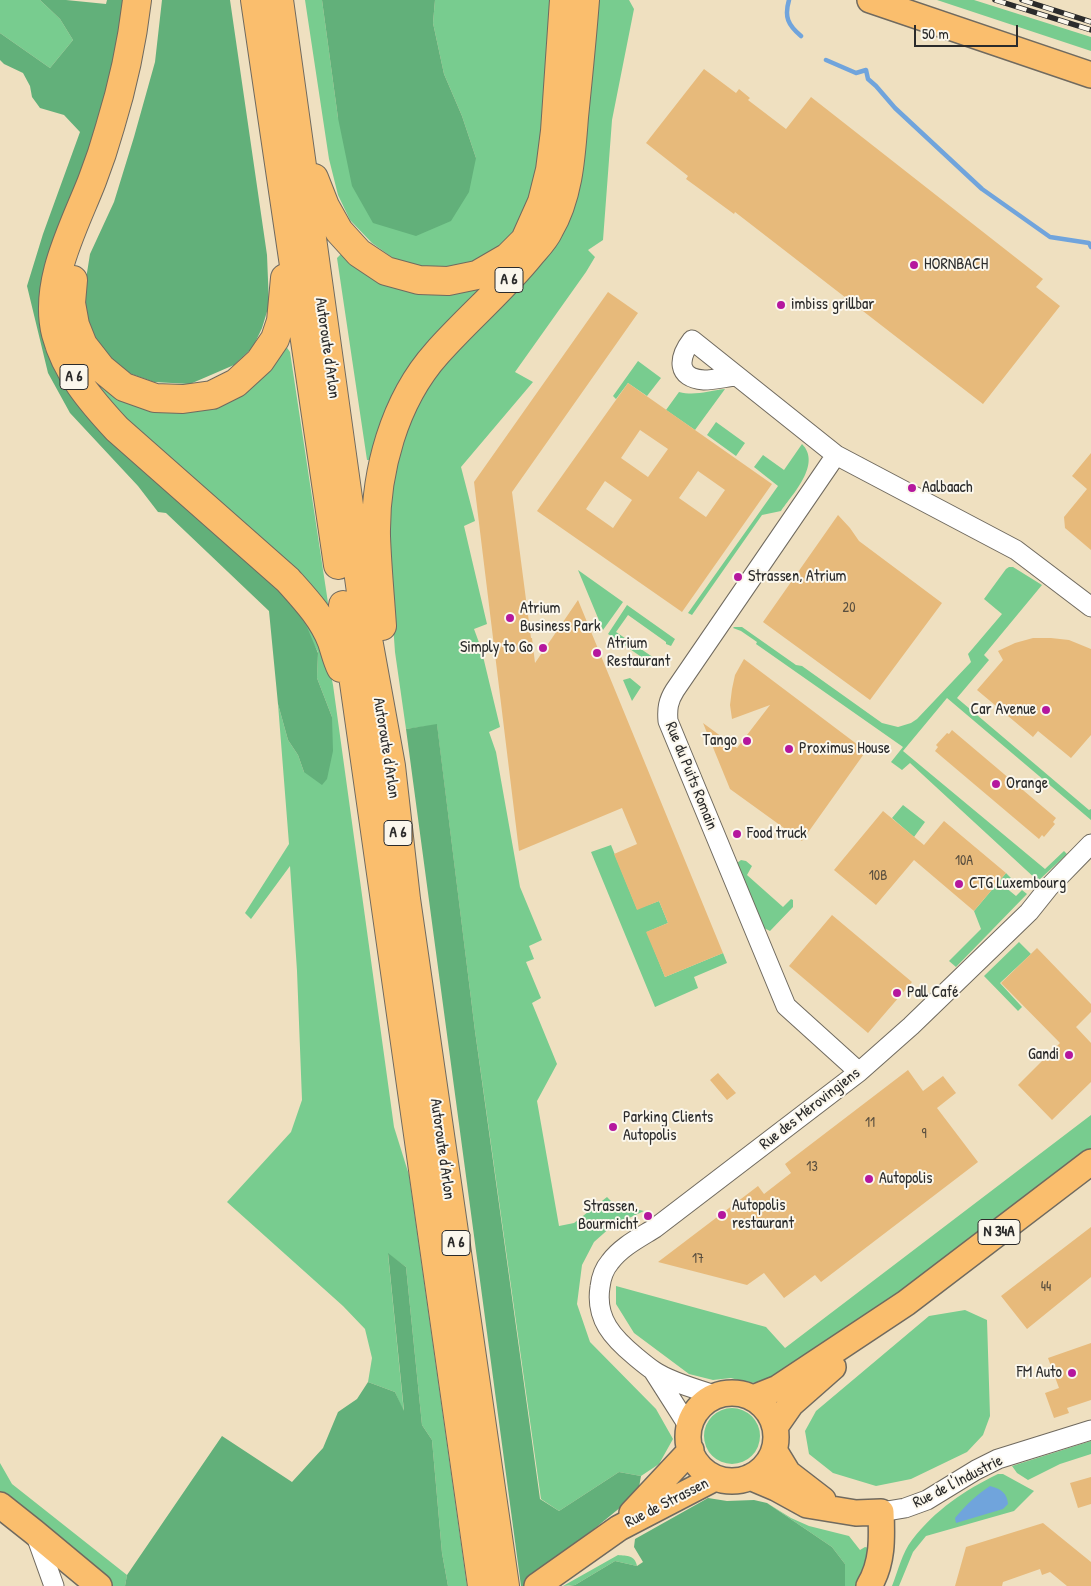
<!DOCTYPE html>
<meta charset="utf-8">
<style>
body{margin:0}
#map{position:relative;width:1091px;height:1586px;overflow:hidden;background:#efe0c0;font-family:"Patrick Hand",sans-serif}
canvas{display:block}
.scale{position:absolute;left:914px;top:25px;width:104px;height:22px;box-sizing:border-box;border:2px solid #2b2b2b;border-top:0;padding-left:6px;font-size:15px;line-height:18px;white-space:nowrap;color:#2b2b2b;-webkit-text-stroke:4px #fbf7ec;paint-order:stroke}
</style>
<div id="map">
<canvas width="1091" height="1586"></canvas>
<div class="scale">50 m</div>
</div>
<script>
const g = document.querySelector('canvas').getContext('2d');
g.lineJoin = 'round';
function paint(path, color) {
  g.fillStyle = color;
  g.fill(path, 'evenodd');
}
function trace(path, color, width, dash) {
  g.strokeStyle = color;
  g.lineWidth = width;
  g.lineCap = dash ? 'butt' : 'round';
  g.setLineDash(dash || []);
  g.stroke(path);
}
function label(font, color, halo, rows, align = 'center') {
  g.font = font + ' "Patrick Hand",sans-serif';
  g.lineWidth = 4;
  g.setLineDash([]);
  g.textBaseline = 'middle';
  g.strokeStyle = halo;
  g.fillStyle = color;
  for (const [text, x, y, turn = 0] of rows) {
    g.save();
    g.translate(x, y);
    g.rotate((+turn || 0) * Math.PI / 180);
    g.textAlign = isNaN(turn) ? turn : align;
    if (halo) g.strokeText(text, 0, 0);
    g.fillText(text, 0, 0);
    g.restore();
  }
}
paint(new Path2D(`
 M0,0H40L60,19L73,40L50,68L0,33Z
 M305,0H322L338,118L476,158L462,116L444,74L433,23L435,0H552L538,175L528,213L509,242L479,261L451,271L412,268L393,258L372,243L350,220L338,195L329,159Z
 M589,0H629L634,9L612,120L603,240L588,250L595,257L586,272L515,372L533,382L461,467L475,521L464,526L487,624L474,629L481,648L500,727L489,732L496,752L520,887L542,940L529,946L534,959L526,962L541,998L532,1003L557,1064L537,1101L559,1226L574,1223L607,1197L614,1204L644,1211L612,1226L594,1242L582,1265L577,1304L590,1342L656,1409L673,1439L659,1464L641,1476L619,1472L559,1511L541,1499L475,1031L437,725L406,729L395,652L387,541L391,485L410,414L441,365L535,262Z
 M937,0H974L1091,37V51Z
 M344,251L490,287L377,460H367L337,258Z
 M283,342L290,352L330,616L129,425L98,393L87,369L156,411Z
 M638,361L661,378L647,396L628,383L616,399L613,396Z
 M725,389L695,430L666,410L679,392C695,396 708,391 725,389Z
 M716,422L745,443L736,456L707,435Z
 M802,444C822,464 792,495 781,511L762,515L692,615L688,613L778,486L754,467L763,455L784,470Z
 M1009,567H1013L1042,585L984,655L989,660L957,698L1089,810L1091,809V820L947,698L903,751L1045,869L1064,851L1067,854L1038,881L910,763L902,770L891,762L903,747L756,644L757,642L741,631L733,628L734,627H742L796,665L802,666L882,723L898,727L911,723L917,719L971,662L968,654L1002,614L984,599L1006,569Z
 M578,570L623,602L603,630Z
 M283,589L326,650L333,685L394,1127L409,1175L467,1586H448L442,1553L432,1440L422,1425L406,1267L388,1254L404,1413L395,1392L368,1382L372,1358L365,1329L343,1306L227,1202L291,1132L302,1100L297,971L290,866L251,919L245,913L289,844L278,704L288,740L298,755L304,772L332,717L317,678L318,652Z
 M627,605L675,639L671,646L666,644V642L628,615L616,632L660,662L656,667L608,634Z
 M630,678L641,687L632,701L623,680Z
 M903,805L925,822L914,837L892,818Z
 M611,845L637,909L659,901L668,923L647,932L665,977L723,953L727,963L694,977L698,988L655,1007L591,852Z
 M741,860L746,861L752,866L747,875L783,907L791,899L793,900V907L770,931L764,928L737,863Z
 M1006,873L1012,879L1005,887L1016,896L1022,890L1027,894L956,967L949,961L981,929L974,911Z
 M1019,942L1031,954L1000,983L1022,1007L1018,1011L984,976Z
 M1091,1115V1152L862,1327L765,1382L748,1383L731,1378L713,1380L689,1374L634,1333L616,1304V1286L766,1327L785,1348Z
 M965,1310L987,1320L990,1416L983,1435L967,1452L911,1479L876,1486L833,1473L809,1454L805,1431L816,1411L929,1316Z
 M704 1436a28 28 0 1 1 56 0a28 28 0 1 1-56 0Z
 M1091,1441V1454L1060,1464L1028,1480L1017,1473L1012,1466Z
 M0,1463L12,1484L127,1575L125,1586H113L40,1525L0,1495Z
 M998,1474H1003L1034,1491L1014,1511L926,1536L913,1552L899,1586H892C898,1571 902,1553 912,1540C935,1510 965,1490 998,1474Z
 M767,1503L791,1518L809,1526L849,1536L860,1550L865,1547L869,1548V1562L858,1586H845V1564L832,1547Z
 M618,1555C627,1556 635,1555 637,1566L615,1561L575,1585L563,1586Z`), '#78cc8f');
paint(new Path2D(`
 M40,0H66L106,4L107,0H124L119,46L49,343L45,349L60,373L283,589L307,627L318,653L317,678L332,717L333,751L327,779L322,785L304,772L298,755L288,740L278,704L269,611L166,513L158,512L138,486L70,413L48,373L27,286L43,234L80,132L64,115L40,108L32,97L30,86L23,73L4,64L0,60V33L50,68L73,40L60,19Z
 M162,0H230L267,255L269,305L262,328L253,347L234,365L190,384L154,382L126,372L98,347L82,304L90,254L114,202L134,137L155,62Z
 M322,0H435L433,23L444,74L462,116L476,158L469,192L451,221L416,236L373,223L352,186L338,118Z
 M437,724L475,1031L540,1499L559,1511L619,1472L641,1476L638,1493L594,1529L552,1560L561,1586H521L406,729Z
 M388,1253L406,1267L422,1425L432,1440L442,1553L448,1586H125L127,1575L222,1436L292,1482L323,1448L338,1412L357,1399L368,1382L395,1392L404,1411Z
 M708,1498L727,1501L754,1500L767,1503L832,1547L845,1564V1586H568L575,1585L615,1561L637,1566L643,1562L634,1547L635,1539Z`), '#62b07a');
paint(new Path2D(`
 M990,1486C1001,1489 1007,1493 1008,1504L1003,1509L956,1523L955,1518C966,1505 976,1495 990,1486Z`), '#70a4dc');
trace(new Path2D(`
 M789,0C784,17 788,25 801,36
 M826,60L856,73L866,70L868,79L876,86L895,108L982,189L1050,237L1089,243L1091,247`), '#70a4dc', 4.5);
paint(new Path2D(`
 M704,69L736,93L739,89L750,98L748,100L786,129L811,97L1043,279L1036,287L1060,306L983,404L735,212L734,214L686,179L688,176L646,143Z
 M608,292L638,313L512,492L531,638H532L535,663L578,600L723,953L665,977L646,932L668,923L659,901L637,910L614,854L637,844L622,808L519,851L474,482Z
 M628,383L772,484L682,612L537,511ZM640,430L668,449L648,477L621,458ZM698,471L725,490L706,517L679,498ZM605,481L632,500L613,528L586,509Z
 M1091,453V550L1065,528L1064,517L1087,489L1072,476Z
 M838,515L850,528L859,541L942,603L870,700L763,622Z
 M1033,638H1051L1069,640L1091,649V735L1071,758L1038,731L1033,737L977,690L1003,660L998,651L1015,643Z
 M744,659L866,751L802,841L730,789L703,723L737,748L770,705L732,719L730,705L732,689L735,675Z
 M952,730L1056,818L1053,822L1055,824L1044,837L1042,835L1039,839L935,751L938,747L936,745L947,733L949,734Z
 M883,811L924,845L944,821L1006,873L974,911L914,860L876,905L834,870Z
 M832,915L912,982L868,1033L789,966Z
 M1037,948L1091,1004V1012L1076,1027L1091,1043V1082L1052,1120L1018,1085L1060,1043L1001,983Z
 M908,1070L923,1091L943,1076L956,1093L937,1108L978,1162L821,1282L815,1275L784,1298L764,1273L747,1285L658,1262L758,1186L764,1194L791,1173L785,1164Z
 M718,1073L736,1093L727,1100L710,1080Z
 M1091,1227V1277L1027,1329L1001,1296Z
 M1091,1343V1400L1067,1408L1069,1413L1054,1418L1045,1393L1059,1388L1048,1358Z
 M1091,1477V1504L1078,1508L1070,1483Z
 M1043,1523L1091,1562V1586H1067L1050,1572L1042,1575L1040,1569L1003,1582L1002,1586H955L966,1547Z`), '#e7ba7b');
const minor = new Path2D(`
 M736,376C726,377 714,380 704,380C676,378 678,358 692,340L836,455L1016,550L1091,607
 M836,455L675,690C668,701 667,709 668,721L786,1006L859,1072
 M654,1372L689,1427
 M718,1396C699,1390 670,1382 654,1371C648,1367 642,1362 636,1357C613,1338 595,1319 600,1287C601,1278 604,1269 610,1262C621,1247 639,1238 655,1228L859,1072L911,1026L1029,912L1049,887L1091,844
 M881,1512L905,1508L927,1500L976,1470L998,1459L1091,1430
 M35,1533L54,1586`);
const major = new Path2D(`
 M870,0L1091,75
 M688 1437a44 44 0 1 1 88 0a44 44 0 1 1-88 0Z
 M753,1398L778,1388L906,1303L1091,1162
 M775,1427L791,1404L833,1367
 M774,1450L788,1473L823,1500
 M750,1477L776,1488L807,1505L856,1513L881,1512C882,1538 883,1563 869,1586
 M0,1505L34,1532L99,1586
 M632,1513L691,1450
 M537,1586L619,1528L715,1478`);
const highway = new Path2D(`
 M137,0C132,43 123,85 110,127C105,145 99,163 92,181C74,227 43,283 56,334C66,372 91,401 117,429L288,580C305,599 323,618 332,642C335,651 337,660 341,668
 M255,0L338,565
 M279,0L366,628L391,766L406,899L505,1586
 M314,178L325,206L339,231L359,253L386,271L419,280L448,281L477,275L508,257L525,240L542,202L550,170L555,131L564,0
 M73,280L71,303L75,325L83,345L101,368L124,387L155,398L183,399L212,395L236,383L260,361L275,339L281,321L285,278
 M343,605L482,1586
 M382,626C380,596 377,566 376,536C375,472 394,401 437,353C467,319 502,290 531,254C537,247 545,239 549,230C569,196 571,155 574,117C578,78 582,39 585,0`);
trace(minor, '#706a5f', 21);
trace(major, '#706a5f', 28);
trace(highway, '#706a5f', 30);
trace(minor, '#fff', 19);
trace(major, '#fabe6d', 25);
trace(highway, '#fabe6d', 28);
const rail = new Path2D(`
 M995,0L1091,30
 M1022,0L1091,22`);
trace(rail, '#2b2b2b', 5.5);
trace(rail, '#fbf7ec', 4, [11]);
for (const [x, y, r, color] of [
 [914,265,5,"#b5179e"],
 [781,305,5,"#b5179e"],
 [912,488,5,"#b5179e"],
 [738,577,5,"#b5179e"],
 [510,618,5,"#b5179e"],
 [543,648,5,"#b5179e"],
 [597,653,5,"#b5179e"],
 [1046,710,5,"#b5179e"],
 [747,741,5,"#b5179e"],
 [789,749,5,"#b5179e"],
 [996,784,5,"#b5179e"],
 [737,834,5,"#b5179e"],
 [959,884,5,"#b5179e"],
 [897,993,5,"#b5179e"],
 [1069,1055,5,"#b5179e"],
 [613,1127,5,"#b5179e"],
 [869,1179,5,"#b5179e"],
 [722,1215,5,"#b5179e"],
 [648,1216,5,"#b5179e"],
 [1072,1373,5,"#b5179e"]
]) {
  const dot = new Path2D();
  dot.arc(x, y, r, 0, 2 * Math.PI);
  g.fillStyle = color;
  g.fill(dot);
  trace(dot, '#fbf7ec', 2);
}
label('14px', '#5a4f3f', null, [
 ["20",849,608],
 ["10A",964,861],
 ["10B",878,876],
 ["11",870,1123],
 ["9",924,1134],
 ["13",812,1167],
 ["17",698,1259],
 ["44",1046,1287]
]);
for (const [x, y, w] of [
 [509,280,28],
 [74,377,28],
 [398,833,28],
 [999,1232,42],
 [456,1243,28]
]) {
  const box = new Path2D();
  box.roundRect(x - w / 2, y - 12.5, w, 25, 4);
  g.fillStyle = '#fbf7ec';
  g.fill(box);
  trace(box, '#2b2b2b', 1);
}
label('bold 15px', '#2b2b2b', null, [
 ["A 6",509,280],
 ["A 6",74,377],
 ["A 6",398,833],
 ["N 34A",999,1232],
 ["A 6",456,1243]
]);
label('16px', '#2b2b2b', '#fbf7ec', [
 ["HORNBACH",924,265],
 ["imbiss grillbar",791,305],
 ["Aalbaach",922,488],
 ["Strassen, Atrium",748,577],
 ["Atrium",520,609],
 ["Business Park",520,627],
 ["Atrium",607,644],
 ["Restaurant",607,662],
 ["Simply to Go",533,648,"right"],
 ["Car Avenue",1036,710,"right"],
 ["Tango",737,741,"right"],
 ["Proximus House",799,749],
 ["Orange",1006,784],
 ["Food truck",747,834],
 ["CTG Luxembourg",969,884],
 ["Pall Café",907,993],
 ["Gandi",1059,1055,"right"],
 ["Parking Clients",623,1118],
 ["Autopolis",623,1136],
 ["Autopolis",879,1179],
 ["Autopolis",732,1206],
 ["restaurant",732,1224],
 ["Strassen,",638,1207,"right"],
 ["Bourmicht",638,1225,"right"],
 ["FM Auto",1062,1373,"right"]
], 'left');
label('16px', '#2b2b2b', '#fbf7ec', [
 ["Autoroute d'Arlon",327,348,82],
 ["Autoroute d'Arlon",386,748,81],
 ["Rue du Puits Romain",691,776,68],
 ["Rue des Mérovingiens",810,1109,-38],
 ["Autoroute d'Arlon",442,1149,82],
 ["Rue de l'Industrie",958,1482,-27],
 ["Rue de Strassen",667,1503,-27]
]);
</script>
